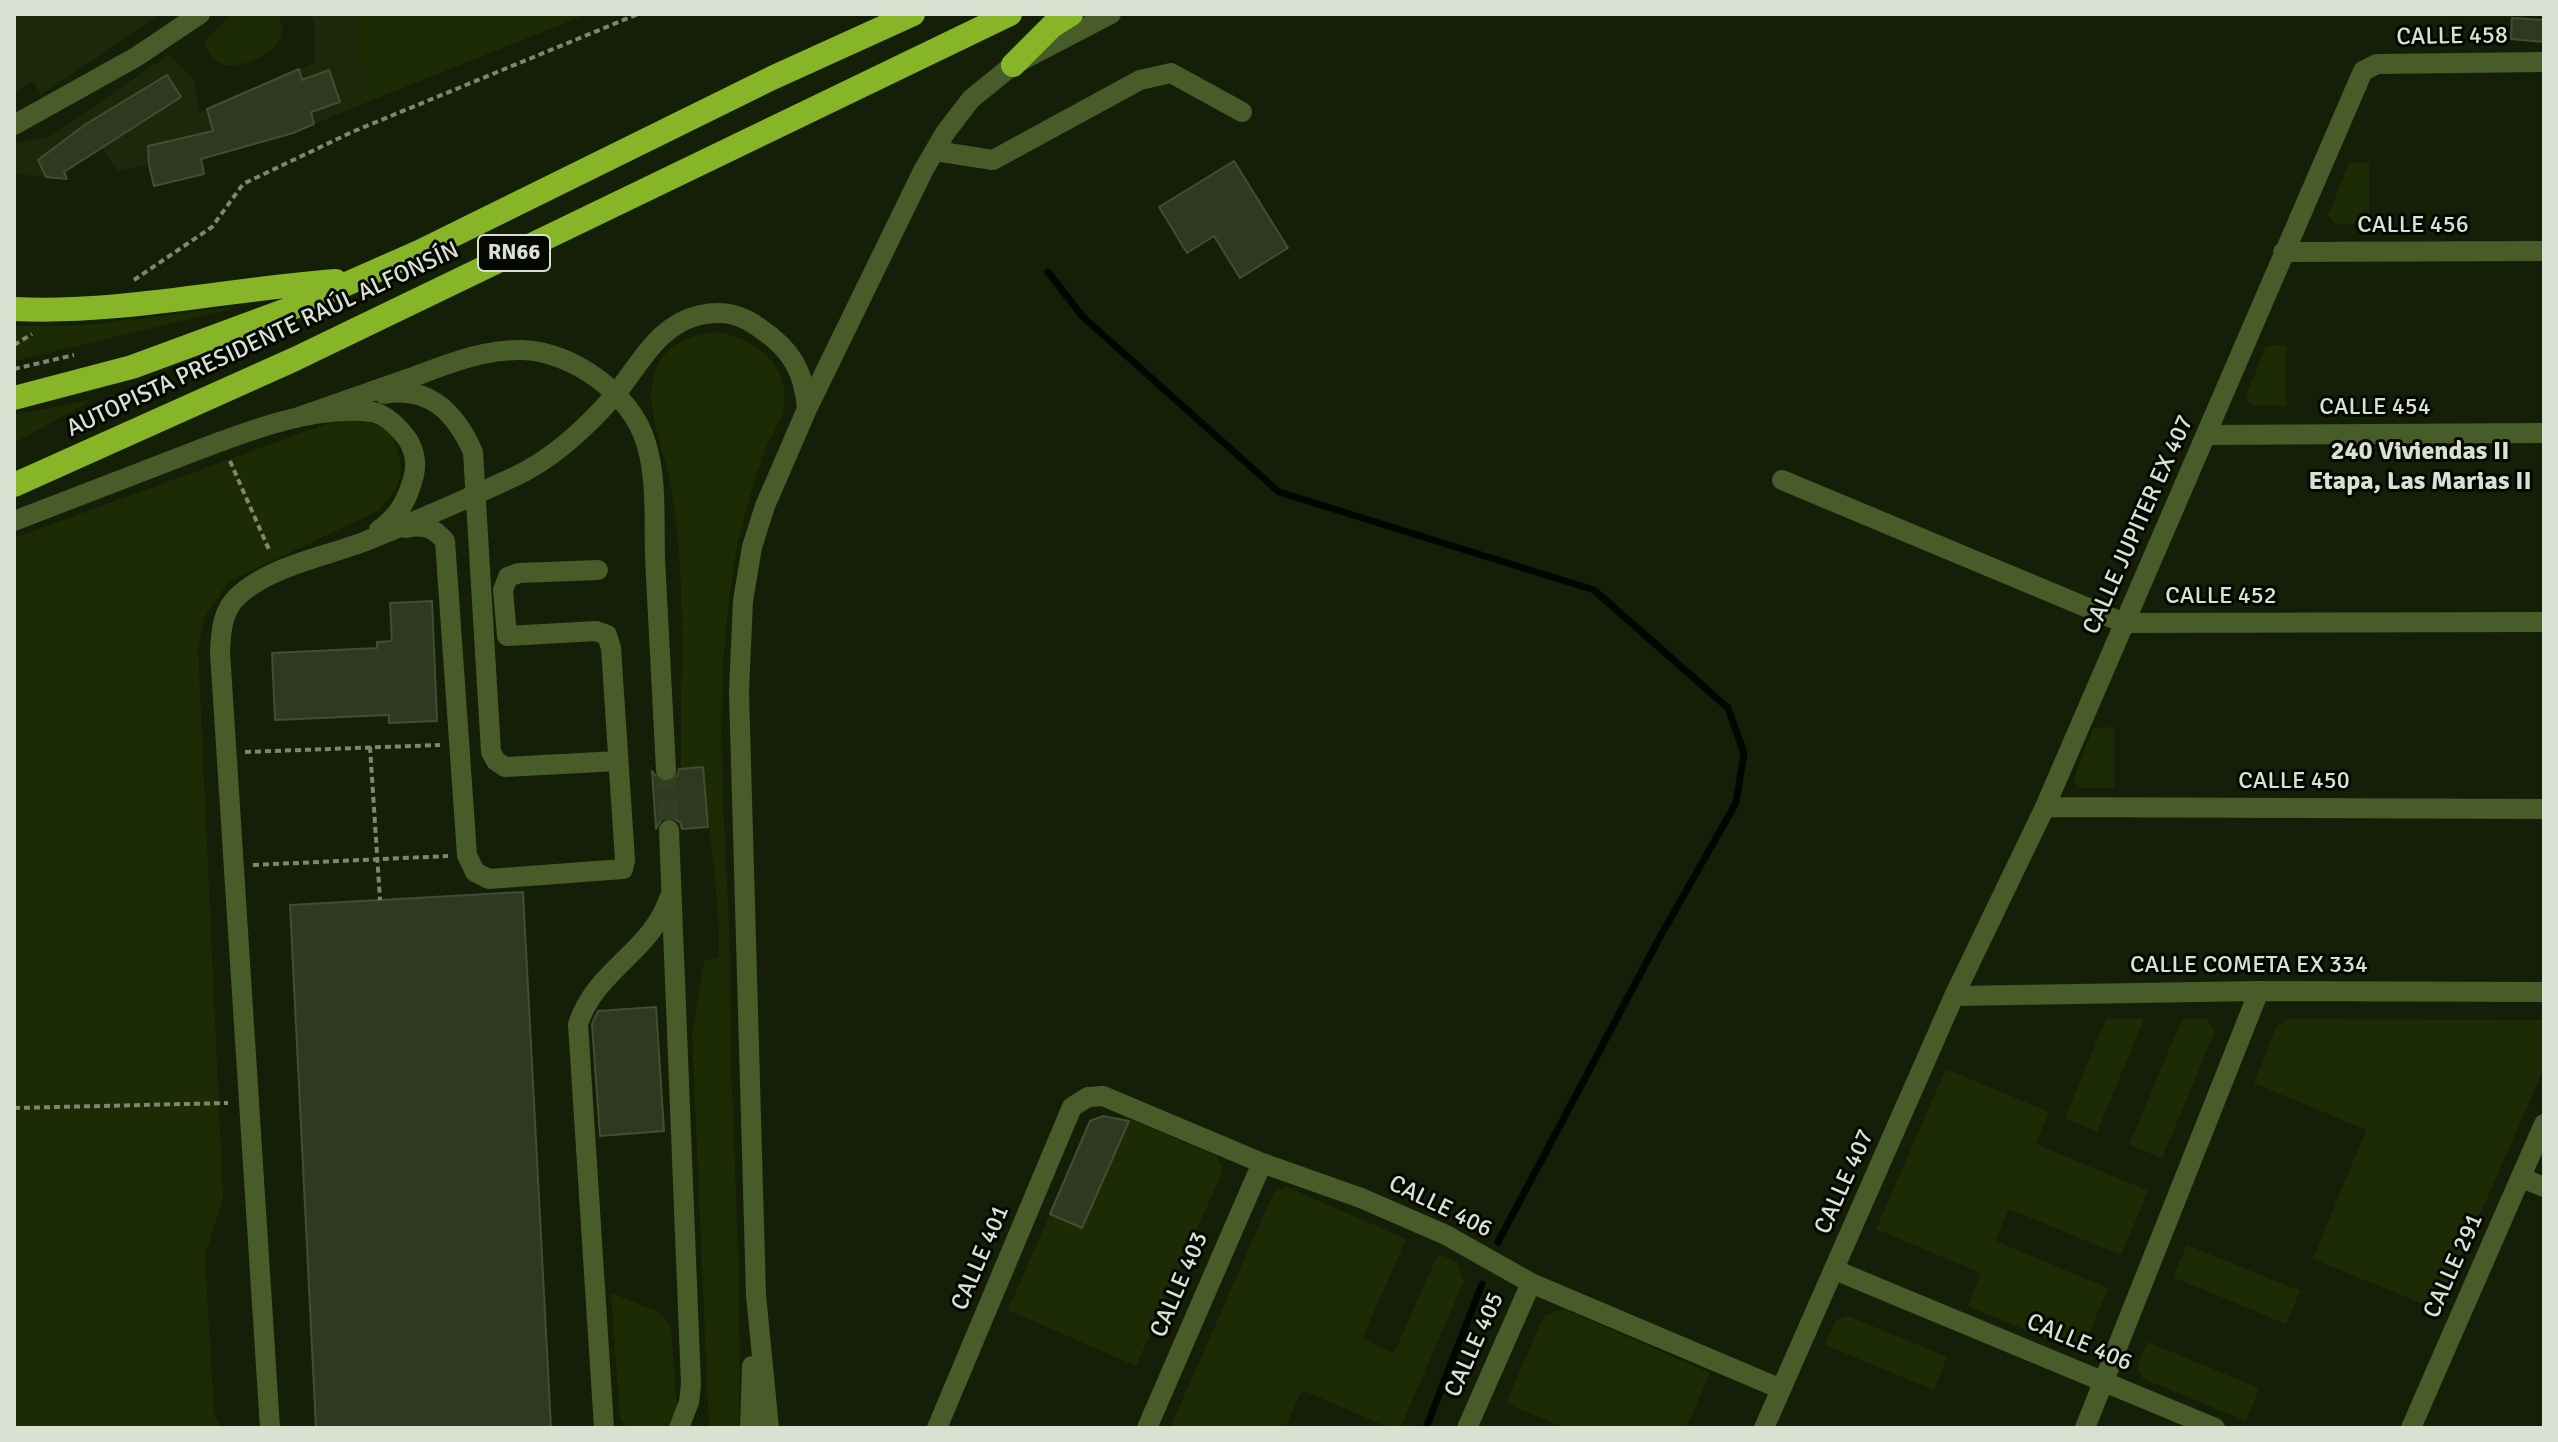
<!DOCTYPE html>
<meta charset="utf-8">
<style>
body{margin:0}
#map{position:relative;width:2558px;height:1442px;overflow:hidden;background:#151f07;font-family:Signika,sans-serif}
canvas{display:block}
.frame{position:absolute;inset:0;border:16px solid #dae1d2;pointer-events:none}
</style>
<div id="map">
<canvas width="2558" height="1442"></canvas>
<div class="frame"></div>
</div>
<script>
const g = document.querySelector('canvas').getContext('2d');
g.lineJoin = 'round';
function paint(path, color) {
  g.fillStyle = color;
  g.fill(path, 'evenodd');
}
function trace(path, color, width, dash) {
  g.strokeStyle = color;
  g.lineWidth = width;
  g.lineCap = dash ? 'butt' : 'round';
  g.setLineDash(dash || []);
  g.stroke(path);
}
function label(font, color, halo, rows, align = 'center') {
  g.font = font + ' Signika,sans-serif';
  g.lineWidth = 6;
  g.setLineDash([]);
  g.textBaseline = 'middle';
  g.strokeStyle = halo;
  g.fillStyle = color;
  for (const [text, x, y, turn = 0] of rows) {
    g.save();
    g.translate(x, y);
    g.rotate((+turn || 0) * Math.PI / 180);
    g.textAlign = isNaN(turn) ? turn : align;
    if (halo) g.strokeText(text, 0, 0);
    g.fillText(text, 0, 0);
    g.restore();
  }
}
paint(new Path2D(`
 M14,14H162L41,95L33,81L14,92Z
 M309,14H358L365,103L314,124L299,69L315,62L314,22Z
 M168,55L195,80L199,112L207,109L218,154L200,158L148,146L149,165L117,171L86,124L38,160L46,177L14,174V143L49,137Z`), '#1d280a');
paint(new Path2D(`
 M232,14H279C280,20 283,27 282,33C279,54 236,73 218,62C210,58 208,50 204,41Z
 M358,14H579L580,17L365,103Z
 M2369,162V224H2336L2328,216L2349,163Z
 M244,306L14,361V326L86,325Z
 M715,332C747,337 778,354 784,389C788,415 773,429 765,451C758,468 753,486 748,503C735,547 729,594 725,640C717,735 725,830 729,925C731,980 729,1034 732,1089C736,1202 742,1315 739,1428H709L692,1034L704,961L719,957C720,893 708,831 703,768L681,769C680,673 689,557 666,465C658,436 644,398 656,369C666,344 690,335 715,332Z
 M2286,345V406H2253L2245,399L2266,346Z
 M92,400L14,443V415Z
 M362,419L390,431C406,467 406,482 378,511L229,581L204,618L198,649L223,1198L205,1256L214,1412L221,1428H14V538L329,423Z
 M2114,727V788H2081L2073,781L2093,728Z
 M2106,1019H2144L2097,1132L2065,1118Z
 M2182,1019H2207L2215,1031L2162,1158L2129,1145Z
 M2288,1019L2544,1020V1068L2438,1310L2313,1259L2366,1130L2254,1083L2276,1027Z
 M1946,1069L2049,1112L2036,1144L2148,1191L2121,1255L2009,1209L1995,1241L2108,1288L2085,1343L2072,1349L1968,1306L1981,1273L1876,1229Z
 M1130,1119L1218,1157L1223,1170L1136,1366L1008,1310L1050,1214L1083,1228Z
 M1287,1187L1406,1239L1362,1339L1394,1353L1438,1254L1457,1262L1464,1281L1400,1428H1390L1302,1390L1285,1428H1170L1274,1192Z
 M2187,1245L2300,1291L2286,1324L2173,1277Z
 M611,1293L659,1312L671,1327L677,1410L670,1428H627L620,1418Z
 M1564,1309L1710,1373L1686,1428H1565L1506,1403L1544,1316Z
 M1848,1316L1947,1357L1934,1390L1825,1345L1835,1321Z
 M2147,1342L2259,1388L2246,1421L2142,1378L2137,1365Z`), '#1d2b04');
trace(new Path2D(`
 M1048,272L1083,317L1279,492L1594,590L1728,708L1744,753L1736,803L1661,935L1498,1242
 M1426,1428L1482,1284`), '#000700', 7);
const building = new Path2D(`
 M2512,18L2544,20V42L2511,39Z
 M299,69L302,80L329,70L340,102L311,112L314,124L293,133L201,159L204,174L154,186L149,165L148,146L213,131L207,109Z
 M167,75L181,97L64,172L67,179L46,177L38,160L86,124Z
 M1234,161L1288,248L1240,278L1214,236L1187,253L1159,207Z
 M432,601L437,721L389,723V715L275,720L272,653L377,648V642L392,641L390,603Z
 M703,767L708,827L682,829L680,822L669,817L661,820L656,829L652,771L660,781L668,783L677,776L679,769Z
 M523,892L551,1428H316L290,905Z
 M656,1007L664,1131L600,1136L592,1024L598,1011Z
 M1103,1116L1129,1121L1082,1228L1050,1214L1090,1121Z`);
paint(building, '#2e3920');
trace(building, '#424d34', 2);
trace(new Path2D(`
 M666,770L669,830`), '#333c25', 20, [20, 10]);
trace(new Path2D(`
 M134,280L212,227L243,184L352,132L638,14
 M14,345L32,334
 M14,369L74,355
 M230,461L270,552
 M370,747L380,900
 M245,752L440,745
 M253,865L448,856
 M14,1108L228,1103`), '#7e8673', 4, [6, 4]);
trace(new Path2D(`
 M14,125L136,57L200,14
 M935,151L993,160L1140,80L1171,73L1242,112
 M2283,252L2544,251
 M384,394C430,385 456,414 473,452L491,752L496,761L505,767L618,761
 M296,418C334,405 372,391 410,378C446,365 483,349 522,350C572,351 632,394 646,443C657,478 654,521 655,558C658,628 662,699 666,770
 M2207,435L2544,433
 M1782,480L2124,623L2544,622
 M14,521C65,501 116,482 167,462C228,439 306,404 372,412C385,414 397,426 405,436C414,447 417,462 414,475C408,499 399,516 379,530
 M406,528C423,524 433,527 445,541L467,855L475,872L489,879L623,869L625,860L611,648L607,635L596,631L507,636L503,590L508,577L519,573L598,570
 M2045,807L2544,809
 M669,830L691,1385L689,1402L679,1428
 M1954,996L2259,991L2544,992
 M2522,1178L2544,1187
 M1835,1270L2215,1428
 M270,1428L220,652C221,631 222,611 238,596C272,565 325,557 366,541C416,521 467,499 516,476C554,458 586,428 614,396C640,365 657,325 700,315C724,310 741,314 761,329C792,350 804,372 807,409
 M604,1428L578,1024C596,969 652,952 670,896
 M750,1428L752,1366
 M769,1428L756,1295L739,692L743,601L752,547L765,506L807,409L923,171L945,133L971,99L1013,65L1111,14
 M937,1428L1072,1107L1088,1097L1103,1096L1262,1163L1361,1198L1446,1235L1531,1283L1781,1389
 M1147,1428L1262,1163
 M1467,1428L1531,1283
 M1764,1428L1954,996L2045,807L2363,71L2377,64L2544,62
 M2085,1428L2259,991
 M2411,1428L2544,1124`), '#485c2a', 20);
trace(new Path2D(`
 M1013,65L1052,26L1071,14
 M14,309C122,314 228,289 336,281
 M14,398L132,367L292,308L419,252L772,78L913,14
 M14,485L295,359L1010,14`), '#86b628', 24);
for (const [x, y, w] of [
 [514,253,72]
]) {
  const box = new Path2D();
  box.roundRect(x - w / 2, y - 18, w, 36, 6);
  g.fillStyle = '#040702';
  g.fill(box);
  trace(box, '#dae1d2', 2);
}
label('bold 22px', '#dae1d2', null, [
 ["RN66",514,253]
]);
label('24px', '#dae1d2', '#040702', [
 ["CALLE 458",2452,37,-1],
 ["CALLE 456",2413,226],
 ["AUTOPISTA PRESIDENTE RAÚL ALFONSÍN",263,340,-25],
 ["CALLE 454",2375,408],
 ["CALLE JUPITER EX 407",2139,525,-66],
 ["CALLE 452",2221,597],
 ["CALLE 450",2294,782],
 ["CALLE COMETA EX 334",2249,966],
 ["CALLE 407",1845,1182,-66],
 ["CALLE 406",1440,1207,26],
 ["CALLE 401",981,1258,-67],
 ["CALLE 291",2454,1266,-66],
 ["CALLE 403",1180,1285,-67],
 ["CALLE 406",2079,1343,23],
 ["CALLE 405",1475,1345,-66]
]);
label('bold 26px', '#dae1d2', '#040702', [
 ["240 Viviendas II",2420,452],
 ["Etapa, Las Marias II",2420,482]
]);
</script>
